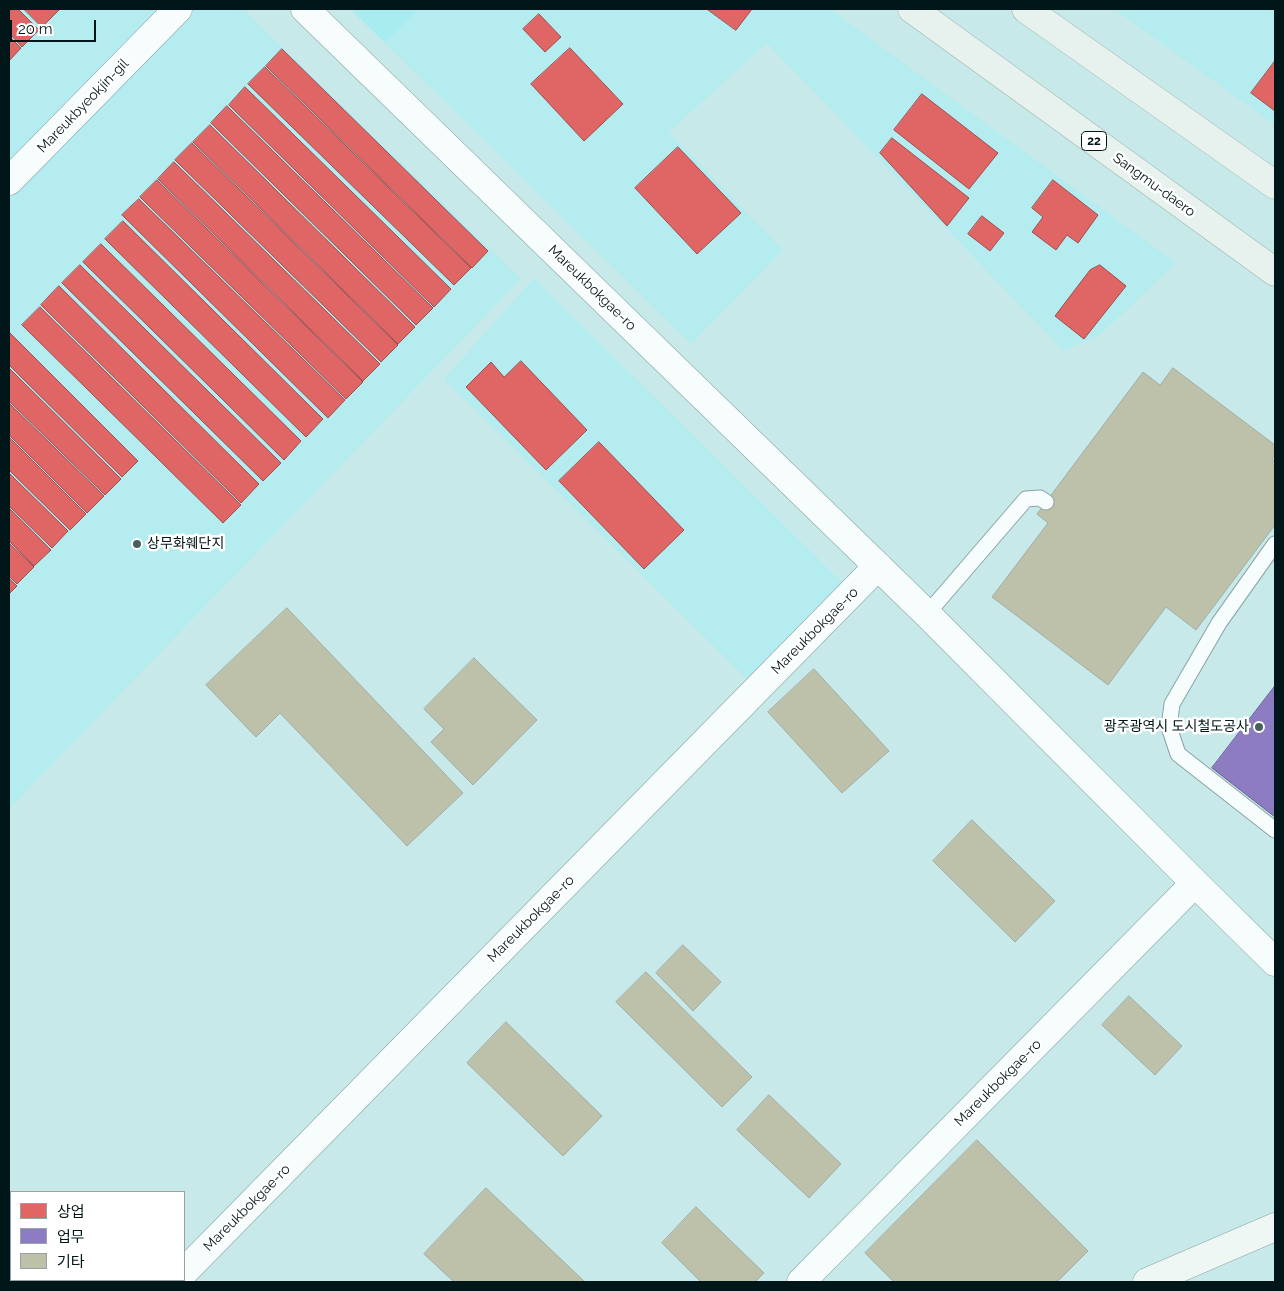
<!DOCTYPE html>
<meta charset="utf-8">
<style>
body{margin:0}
#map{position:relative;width:1284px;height:1291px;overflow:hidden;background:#c7e9ea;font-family:Raleway,"Noto Sans KR",sans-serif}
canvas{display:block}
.frame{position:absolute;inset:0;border:10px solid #001618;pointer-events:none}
.legend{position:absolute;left:10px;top:1191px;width:175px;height:90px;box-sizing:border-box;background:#fff;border:1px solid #99a2a3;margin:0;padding:6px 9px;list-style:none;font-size:15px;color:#001618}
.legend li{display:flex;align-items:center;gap:10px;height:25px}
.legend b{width:25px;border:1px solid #99a2a3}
.scale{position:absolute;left:10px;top:20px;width:86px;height:22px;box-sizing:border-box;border:2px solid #001618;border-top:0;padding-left:6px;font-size:15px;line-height:18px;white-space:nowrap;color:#001618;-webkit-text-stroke:4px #fff;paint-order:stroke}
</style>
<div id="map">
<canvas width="1284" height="1291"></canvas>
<div class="frame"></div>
<ul class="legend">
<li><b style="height:14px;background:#e06666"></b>상업</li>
<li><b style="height:14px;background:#8e7cc3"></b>업무</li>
<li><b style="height:14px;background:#bec1a9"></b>기타</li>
</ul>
<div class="scale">20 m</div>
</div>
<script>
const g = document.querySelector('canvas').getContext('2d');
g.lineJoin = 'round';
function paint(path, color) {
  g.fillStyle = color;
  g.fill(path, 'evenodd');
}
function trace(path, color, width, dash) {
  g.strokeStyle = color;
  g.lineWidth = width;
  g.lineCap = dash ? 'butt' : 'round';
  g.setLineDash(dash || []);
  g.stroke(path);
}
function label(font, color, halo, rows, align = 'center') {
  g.font = font + ' Raleway,"Noto Sans KR",sans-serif';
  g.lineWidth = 5;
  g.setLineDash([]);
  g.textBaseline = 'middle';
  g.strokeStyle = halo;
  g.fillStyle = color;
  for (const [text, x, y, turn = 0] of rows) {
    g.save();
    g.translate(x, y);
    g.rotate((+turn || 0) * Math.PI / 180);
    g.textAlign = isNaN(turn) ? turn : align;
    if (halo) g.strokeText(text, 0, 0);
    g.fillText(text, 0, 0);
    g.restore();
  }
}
paint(new Path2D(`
 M9,9H243L521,279L9,809Z
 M419,9H830L1176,263L1101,334L1064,351L767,43L669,132L783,250L691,344L385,43Z
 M1114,9H1270L1275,13V125Z
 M534,278L842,582L747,679L444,379Z`), '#b5ecef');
paint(new Path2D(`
 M350,9H419L385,43Z`), '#a8ecef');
const shops = new Path2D(`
 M9,9H18L39,30L22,47L9,33Z
 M24,9H58L59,10L42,27Z
 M707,9H752L736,30Z
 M539,14L561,37L545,52L523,29Z
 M9,36L21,48L9,61Z
 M570,48L623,104L584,141L531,84Z
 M282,49L488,251L472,268L266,66Z
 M1275,61V111L1251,93Z
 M265,67L471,268L454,285L248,84Z
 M245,87L451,289L434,307L229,105Z
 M922,94L998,153L969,189L894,130Z
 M227,106L433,308L416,325L211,123Z
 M210,125L415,327L398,344L193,142Z
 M892,138L969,198L947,226L880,153Z
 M192,143L398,345L381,362L175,160Z
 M678,147L741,213L697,254L635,188Z
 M174,162L380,364L363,381L158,179Z
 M157,180L363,382L346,399L140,197Z
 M1053,180L1098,215L1078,243L1067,235L1056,250L1032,232L1043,217L1032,208Z
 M139,199L345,400L328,418L122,215Z
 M982,216L1004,233L990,251L968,234Z
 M123,221L323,419L306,437L105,239Z
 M101,244L301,441L284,460L83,262Z
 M80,265L281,463L263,481L62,283Z
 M1100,265L1126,286L1084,339L1055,316L1090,270Z
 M59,286L259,484L241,503L41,305Z
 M40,307L241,505L223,523L22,325Z
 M9,332L138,461L122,477L9,365Z
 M521,361L587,430L546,470L466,387L491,362L504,377Z
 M9,368L121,479L105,495L9,401Z
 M9,403L104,496L87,513L9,435Z
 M9,437L86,514L70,530L9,470Z
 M599,442L684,530L644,569L559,481Z
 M9,473L68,531L52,548L9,506Z
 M9,508L51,550L34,566L9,541Z
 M9,543L34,567L17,584L9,576Z
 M9,578L17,586L9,594Z`);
paint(shops, '#e06666');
trace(shops, '#9d4e4f', 1);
const offices = new Path2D(`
 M1275,686V817L1212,768Z`);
paint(offices, '#8e7cc3');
trace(offices, '#635d90', 1);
const building = new Path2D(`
 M1173,368L1275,445V455L1272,459L1275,462V525L1196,630L1166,607L1108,685L992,597L1048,523L1037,514L1143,372L1160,385Z
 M287,608L463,793L407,846L280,713L256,737L206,685Z
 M474,658L537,720L473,785L431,742L444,729L424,709Z
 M814,669L889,751L842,793L768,712Z
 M972,820L1055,901L1015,942L933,861Z
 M683,945L721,982L693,1011L656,973Z
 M646,972L752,1077L722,1107L616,1002Z
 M1129,996L1182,1046L1155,1075L1102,1025Z
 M506,1022L602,1116L563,1156L467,1063Z
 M769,1095L841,1164L809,1198L737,1130Z
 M977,1140L1088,1251L1059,1280L1053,1282H894L865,1253Z
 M486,1188L585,1282H454L424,1254Z
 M696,1207L764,1273L755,1282H701L662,1243Z`);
paint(building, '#bec1a9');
trace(building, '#a2aca5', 1);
const lane = new Path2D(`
 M1275,544L1219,623L1172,704L1169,727L1178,754L1275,830
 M927,614L1026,499L1040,498L1046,502`);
const street = new Path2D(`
 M305,9L927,614L1195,883L1275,962
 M9,181L178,9
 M184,1272L878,566
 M801,1282L1195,883`);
const secondary = new Path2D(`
 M1147,1282L1275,1227`);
const primary = new Path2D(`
 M912,9L1275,272
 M1026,9L1275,185`);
trace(lane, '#89a4a6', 17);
trace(street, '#89a4a6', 29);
trace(secondary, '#89a4a6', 29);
trace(primary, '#9db5ad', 29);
trace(lane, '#f7fcfc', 15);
trace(street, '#f7fcfc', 28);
trace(secondary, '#eff7f4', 28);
trace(primary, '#e7f1ed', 28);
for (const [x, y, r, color] of [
 [137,544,5,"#466062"],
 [1259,727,5,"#466062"]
]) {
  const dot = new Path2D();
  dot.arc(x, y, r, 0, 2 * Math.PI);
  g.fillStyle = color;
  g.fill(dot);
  trace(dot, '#fff', 2);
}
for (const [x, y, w] of [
 [1094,141,25]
]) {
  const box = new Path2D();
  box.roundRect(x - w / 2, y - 9.5, w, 19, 4);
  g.fillStyle = '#fff';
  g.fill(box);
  trace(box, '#001618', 1);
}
label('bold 12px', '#001618', null, [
 ["22",1094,141]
]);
label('14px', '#001618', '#fff', [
 ["Mareukbyeokjin-gil",83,106,-46],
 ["Sangmu-daero",1154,185,36],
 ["Mareukbokgae-ro",592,288,44],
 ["Mareukbokgae-ro",815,631,-45],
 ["Mareukbokgae-ro",531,919,-45],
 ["Mareukbokgae-ro",998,1083,-45],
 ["Mareukbokgae-ro",247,1208,-45]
]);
label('14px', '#001618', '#fff', [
 ["상무화훼단지",147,544],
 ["광주광역시 도시철도공사",1249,727,"right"]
], 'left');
</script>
